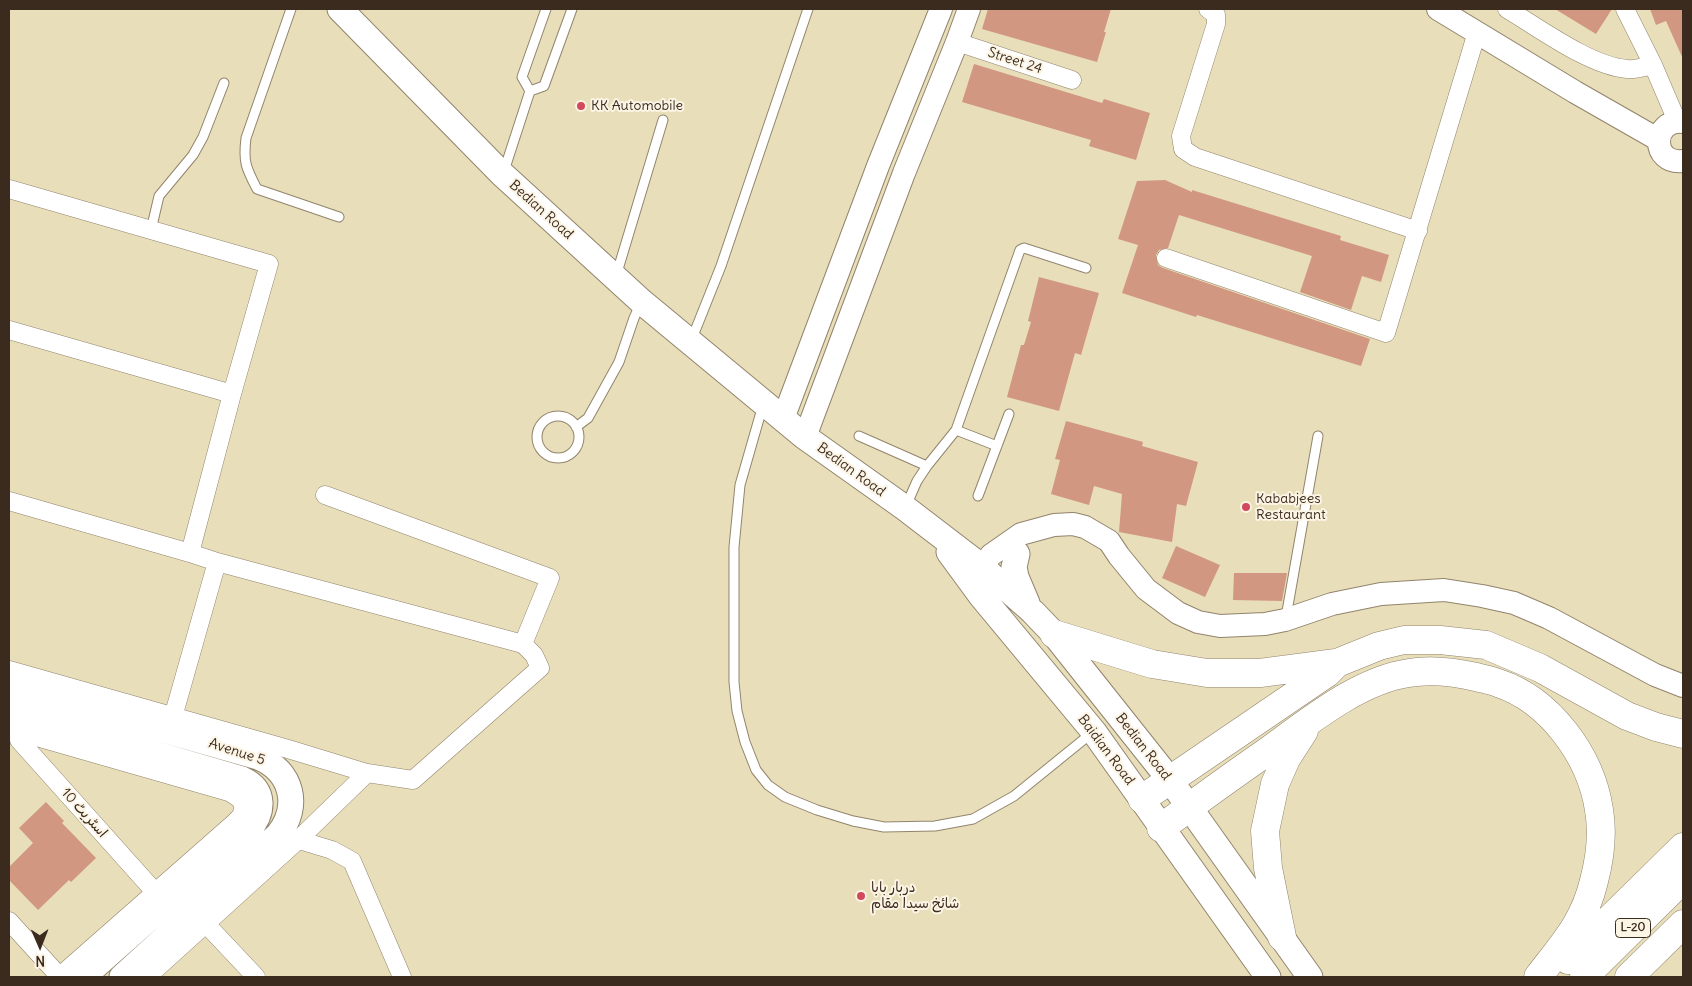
<!DOCTYPE html>
<meta charset="utf-8">
<style>
body{margin:0}
#map{position:relative;width:1692px;height:986px;overflow:hidden;background:#e8deba;font-family:Delius,sans-serif}
canvas{display:block}
.frame{position:absolute;inset:0;border:10px solid #3b2a1e;pointer-events:none}
.north{position:absolute;left:15px;top:921px;width:50px;height:50px;-webkit-text-stroke:4px #fcf5e5;paint-order:stroke;rotate:179deg;font-size:14px;font-weight:700;line-height:20px;text-align:center;color:#3b2a1e}
.north::after{content:'';display:block;margin:auto;width:18px;height:22px;background:#3b2a1e;clip-path:polygon(50% 0,100% 100%,50% 72%,0 100%)}
</style>
<div id="map">
<canvas width="1692" height="986"></canvas>
<div class="frame"></div>
<div class="north">N</div>
</div>
<script>
const g = document.querySelector('canvas').getContext('2d');
g.lineJoin = 'round';
function paint(path, color) {
  g.fillStyle = color;
  g.fill(path, 'evenodd');
}
function trace(path, color, width, dash) {
  g.strokeStyle = color;
  g.lineWidth = width;
  g.lineCap = dash ? 'butt' : 'round';
  g.setLineDash(dash || []);
  g.stroke(path);
}
function label(font, color, halo, rows, align = 'center') {
  g.font = font + ' Delius,"Playpen Sans Arabic",sans-serif';
  g.lineWidth = 4;
  g.setLineDash([]);
  g.textBaseline = 'middle';
  g.strokeStyle = halo;
  g.fillStyle = color;
  for (const [text, x, y, turn = 0] of rows) {
    g.save();
    g.translate(x, y);
    g.rotate((+turn || 0) * Math.PI / 180);
    g.textAlign = isNaN(turn) ? turn : align;
    if (halo) g.strokeText(text, 0, 0);
    g.fillText(text, 0, 0);
    g.restore();
  }
}
paint(new Path2D(`
 M988,9H1111L1104,32H1106L1097,62L982,29Z
 M1555,9H1612L1596,34Z
 M1650,9H1683V59L1666,21L1656,25Z
 M974,64L1102,103L1104,99L1150,113L1136,160L1089,146L1091,140L962,102Z
 M1165,180L1192,192V190L1341,236L1340,240L1389,255L1381,282L1362,276L1351,310L1300,292L1312,256L1179,215L1168,248L1159,250L1156,255L1158,265L1163,268L1370,339L1361,366L1197,315L1196,317L1122,293L1138,245L1118,239L1137,181Z
 M1039,277L1099,293L1081,355L1075,353L1059,411L1007,397L1021,345H1024L1031,322L1028,321Z
 M1066,421L1143,442L1142,446L1198,462L1186,506L1177,504L1172,542L1119,532L1122,494L1094,486L1089,505L1051,494L1060,460L1055,459Z
 M1176,546L1220,565L1205,597L1162,578Z
 M1234,573H1287L1282,601L1233,600Z
 M46,802L64,821L62,823L96,858L71,882L69,880L38,910L9,880V867L33,843L19,828Z`), '#d19781');
const service = new Path2D(`
 M291,9L246,138C243,162 246,168 257,189L339,217
 M530,91L544,86L572,9
 M504,171L530,91L522,77L546,9
 M151,230L159,196L193,155L203,137L224,83
 M616,276L663,120
 M691,341L721,266L808,9
 M763,405L740,485L734,547V682L737,711L745,742L756,770L768,785L785,797L817,810L853,821L884,827L935,826L973,819L1014,796L1093,732
 M537 437a21 21 0 1 1 42 0a21 21 0 1 1-42 0Z
 M576,427L588,418L619,362L634,318L640,305
 M956,430L997,446
 M859,436L927,466
 M978,496L1009,414
 M906,506L917,481L927,466L956,430L1020,250L1024,248L1086,268
 M1286,617L1318,436`);
const minor = new Path2D(`
 M1208,9L1216,15V24L1181,136L1183,149L1195,157L1418,231
 M1507,9C1539,28 1590,66 1627,69C1635,70 1645,67 1653,65
 M1625,9L1653,65L1677,121
 M957,42L1072,80
 M9,189L269,264L232,394L190,553
 M1166,258L1386,333L1477,32
 M9,330L232,394
 M325,495L550,578L523,644
 M9,501L190,553L217,562L523,644L534,655L540,668L413,780L367,773
 M9,670L288,749L367,773L298,840L147,977
 M173,717L217,562
 M9,729L229,792L240,799L244,807L241,816L233,824L59,977
 M20,732L19,740L155,892
 M289,837L332,850L352,861L402,977
 M9,921L60,977
 M206,924L256,977`);
const tertiary = new Path2D(`
 M1438,9L1575,92L1659,140
 M1683,122C1651,119 1651,165 1683,161
 M783,419L878,166L941,9
 M805,437L904,173L957,42L969,9
 M972,581L991,555L1021,534L1054,525L1073,524L1085,527L1109,541L1119,556L1146,589L1178,613L1198,622L1220,626L1265,624L1285,620L1332,604L1381,594L1444,590L1482,596L1514,603L1549,618L1655,675L1683,686`);
const secondary = new Path2D(`
 M340,9L502,174L642,302L805,437L905,508L982,567L1033,612L1054,634L1170,780L1310,977
 M949,552L982,597L1094,732L1268,977
 M1017,554L1014,567L1016,577L1027,603
 M9,686L258,757C292,771 301,806 278,835L122,977
 M9,711L242,779C266,790 264,813 248,831L83,977`);
const motorway = new Path2D(`
 M1054,634L1152,664L1207,673H1260L1336,663
 M1142,799L1327,673L1337,663L1379,646L1404,640H1440L1486,645L1540,668L1627,716L1656,727L1683,734
 M1161,828C1196,802 1232,776 1268,751C1308,722 1359,680 1409,673C1431,669 1454,672 1476,677C1483,679 1491,680 1498,683C1550,700 1591,756 1599,810C1603,833 1600,858 1594,881C1584,923 1563,944 1538,977
 M1282,937L1268,868L1265,831L1275,784L1286,759L1304,731
 M1568,960L1683,847
 M1584,977L1683,879
 M1629,977L1683,924`);
trace(service, '#92846c', 11);
trace(minor, '#92846c', 19);
trace(tertiary, '#92846c', 24);
trace(secondary, '#92846c', 27);
trace(motorway, '#92846c', 29);
trace(service, '#fff', 9);
trace(minor, '#fff', 18);
trace(tertiary, '#fff', 22);
trace(secondary, '#fff', 25);
trace(motorway, '#fff', 28);
for (const [x, y, r, color] of [
 [581,106,5,"#d1495b"],
 [1246,507,5,"#d1495b"],
 [861,896,5,"#d1495b"]
]) {
  const dot = new Path2D();
  dot.arc(x, y, r, 0, 2 * Math.PI);
  g.fillStyle = color;
  g.fill(dot);
  trace(dot, '#fcf5e5', 2);
}
for (const [x, y, w] of [
 [1633,928,35]
]) {
  const box = new Path2D();
  box.roundRect(x - w / 2, y - 9.5, w, 19, 4);
  g.fillStyle = '#fcf5e5';
  g.fill(box);
  trace(box, '#3b2a1e', 1);
}
label('bold 12px', '#3b2a1e', null, [
 ["L-20",1633,928]
]);
label('14px', '#3b2a1e', '#fcf5e5', [
 ["Street 24",1015,61,18],
 ["Bedian Road",541,210,42],
 ["Bedian Road",851,470,36],
 ["Bedian Road",1143,747,52],
 ["Baidian Road",1106,750,53],
 ["Avenue 5",237,752,18],
 ["اسٹریٹ 10",84,813,48]
]);
label('14px', '#3b2a1e', '#fcf5e5', [
 ["KK Automobile",591,106],
 ["Kababjees",1256,499],
 ["Restaurant",1256,515],
 ["دربار بابا",871,888],
 ["شائخ سیدا مقام",871,904]
], 'left');
</script>
